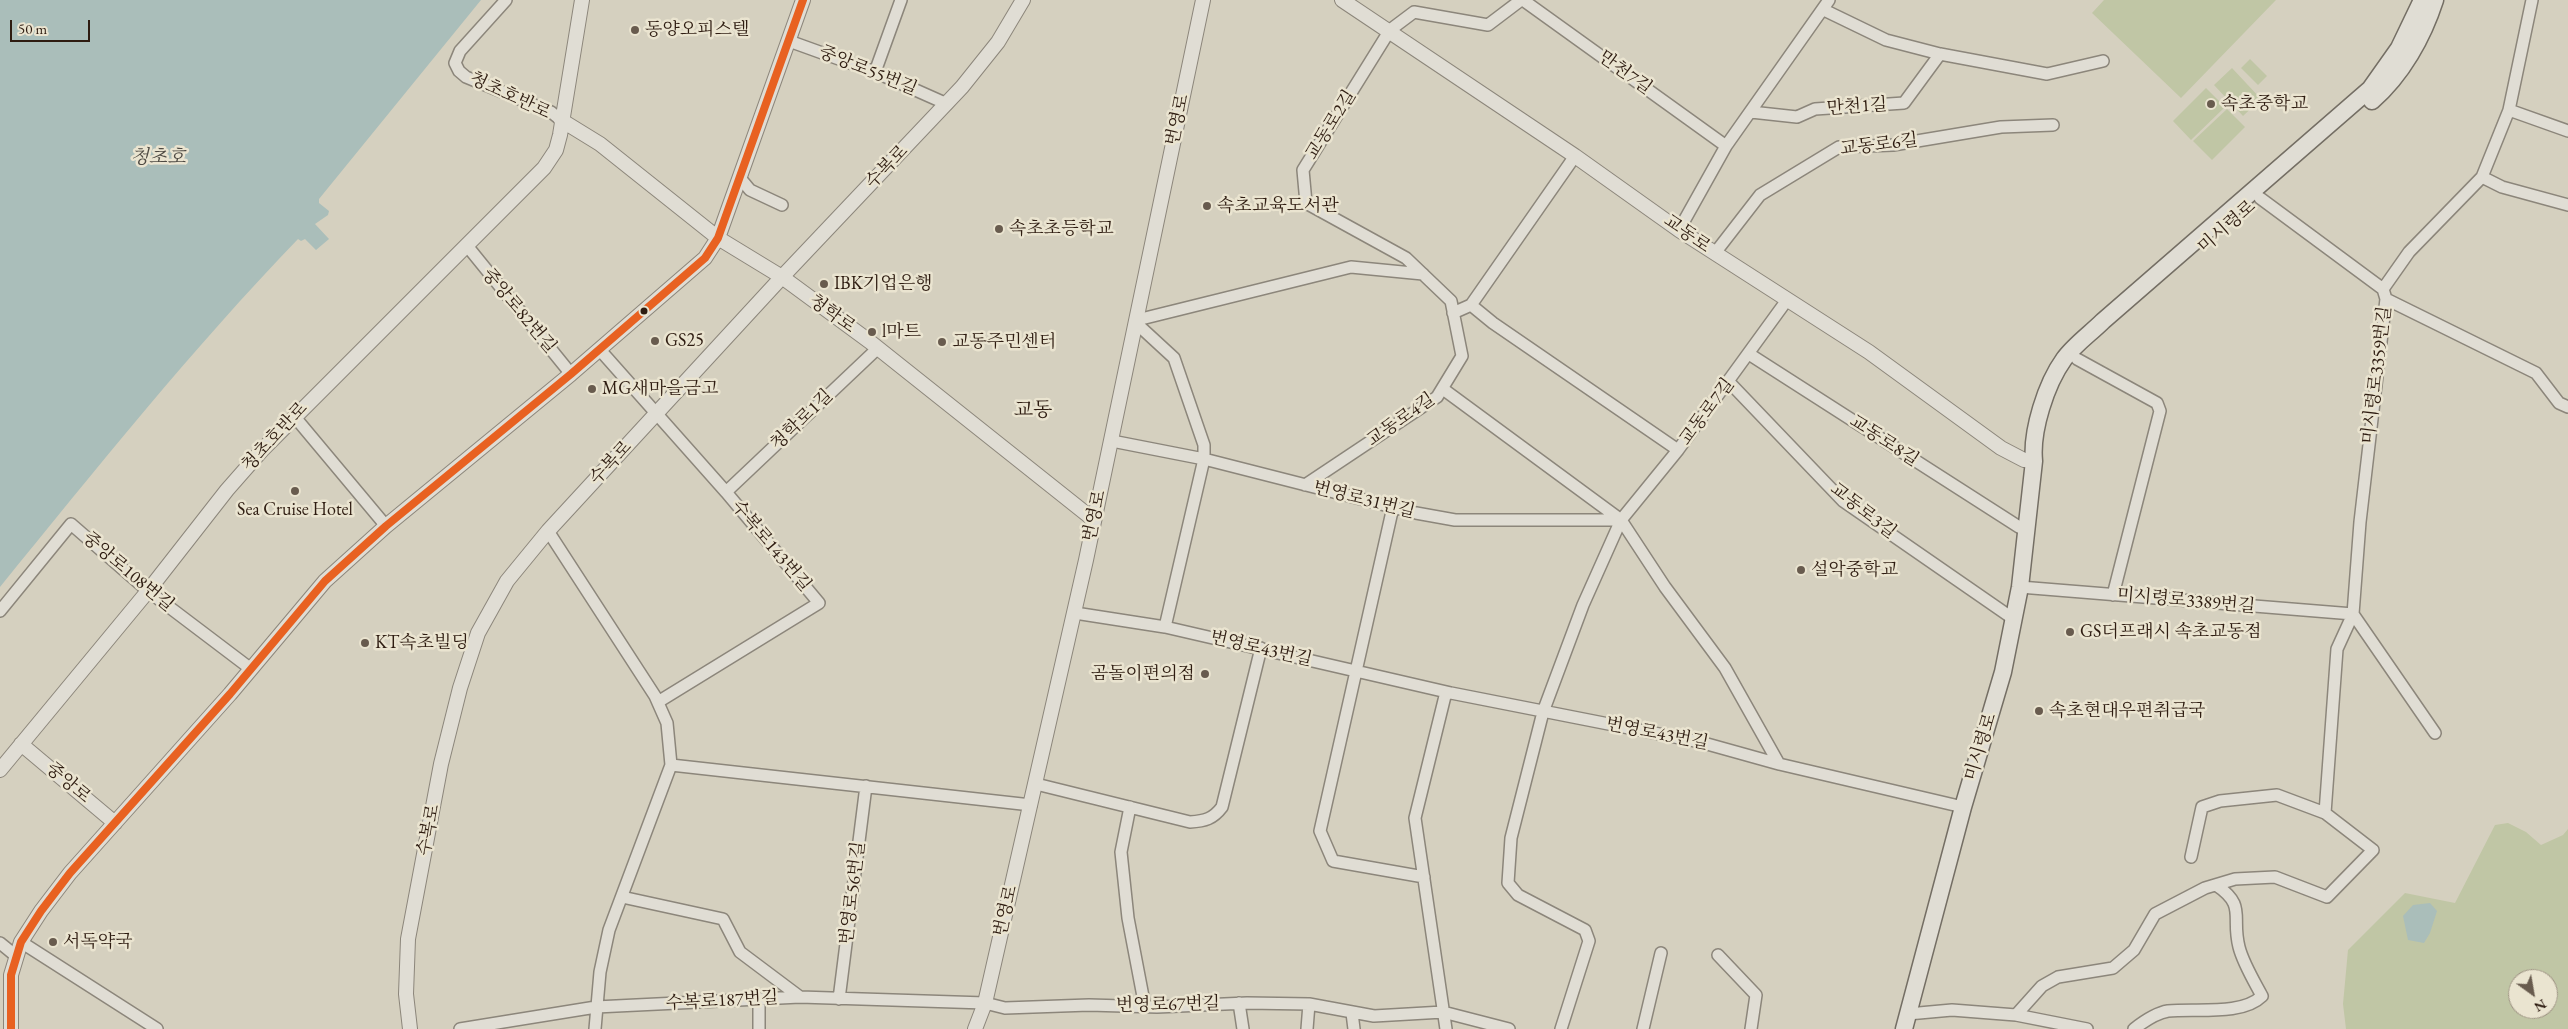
<!DOCTYPE html>
<meta charset="utf-8">
<style>
body{margin:0}
#map{position:relative;width:2568px;height:1029px;overflow:hidden;background:#d5d0bf;font-family:"EB Garamond",serif}
canvas{display:block}
.north{position:absolute;left:2508px;top:969px;width:50px;height:50px;box-sizing:border-box;background:#eae4d0;border:1px solid #9f9484;border-radius:50%;rotate:148deg;font-size:14px;font-weight:700;line-height:20px;text-align:center;color:#2e1c11}
.north::after{content:'';display:block;margin:auto;width:18px;height:22px;background:#685b4e;clip-path:polygon(50% 0,100% 100%,50% 72%,0 100%)}
.scale{position:absolute;left:10px;top:20px;width:80px;height:22px;box-sizing:border-box;border:2px solid #2e1c11;border-top:0;padding-left:6px;font-size:15px;line-height:18px;white-space:nowrap;color:#2e1c11;-webkit-text-stroke:4px #eae4d0;paint-order:stroke}
</style>
<div id="map">
<canvas width="2568" height="1029"></canvas>
<div class="north">N</div>
<div class="scale">50 m</div>
</div>
<script>
const g = document.querySelector('canvas').getContext('2d');
g.lineJoin = 'round';
function paint(path, color) {
  g.fillStyle = color;
  g.fill(path, 'evenodd');
}
function trace(path, color, width, dash) {
  g.strokeStyle = color;
  g.lineWidth = width;
  g.lineCap = dash ? 'butt' : 'round';
  g.setLineDash(dash || []);
  g.stroke(path);
}
function label(font, color, halo, rows, align = 'center') {
  g.font = font + ' "EB Garamond","Noto Serif KR",serif';
  g.lineWidth = 5;
  g.setLineDash([]);
  g.textBaseline = 'middle';
  g.strokeStyle = halo;
  g.fillStyle = color;
  for (const [text, x, y, turn = 0] of rows) {
    g.save();
    g.translate(x, y);
    g.rotate((+turn || 0) * Math.PI / 180);
    g.textAlign = isNaN(turn) ? turn : align;
    if (halo) g.strokeText(text, 0, 0);
    g.fillText(text, 0, 0);
    g.restore();
  }
}
paint(new Path2D(`
 M2104,0H2276L2181,98L2092,13Z
 M2250,59L2267,76L2258,85L2241,68Z
 M2232,68L2261,99L2243,116L2214,85Z
 M2206,88L2225,107L2191,140L2173,121Z
 M2227,109L2245,127L2212,160L2193,141Z
 M2508,823L2526,832L2541,845L2563,835L2568,829V1029H2346L2343,1004L2348,950L2405,893L2455,903L2495,825ZM2518,979H2548V1009H2518Z`), '#c0c6a5');
paint(new Path2D(`
 M0,0H481L319,199V203L329,211L328,215L315,224L329,239L316,250L305,239L301,241L298,239C192,349 96,469 0,587Z
 M2430,903L2437,911L2430,933L2424,943L2408,940L2403,916L2413,905Z`), '#aabeba');
const minor = new Path2D(`
 M506,0L460,51L455,63L459,71L466,77L551,112L561,120
 M1523,0L1726,146
 M1824,10L1886,40L1940,54L2047,74L2103,61
 M789,41L875,72L947,104
 M875,72L901,0
 M2509,110L2568,131
 M1751,112L1797,117L1815,109L1904,103L1940,54
 M2482,177L2502,187L2568,205
 M740,178L750,190L782,205
 M1679,230L1726,146L1829,0
 M468,247L571,374
 M1715,253L1760,195L1839,147L1893,145L2001,127L2053,125
 M2383,289L2409,252L2482,177L2509,110L2532,0
 M2386,299L2536,373L2559,403L2568,407
 M1471,305L1575,156
 M1453,313L1471,305L1493,323L1678,450
 M1137,320L1351,267L1423,274
 M1136,323L1174,358L1204,445V459L1165,627
 M600,350L726,492L819,603L658,702
 M1749,354L2019,527
 M2077,359L2157,403L2160,411L2113,595
 M1729,382L1843,501L2015,620
 M1443,389L1621,520L1665,587L1725,668L1779,764
 M294,416L386,526
 M1112,441L1204,459L1416,513L1455,520H1621
 M1305,485L1437,397L1462,356L1451,301L1406,258L1306,203L1303,170L1390,30L1414,12L1488,25L1521,0
 M726,492L878,348
 M1393,507L1320,831L1333,861L1424,877
 M548,531L655,696L667,723L671,765L609,930L600,972L595,1029
 M2020,587L2353,614
 M0,611L71,524L148,591L251,669
 M1075,613L1165,627L1451,693L1700,742L1779,764L1963,807
 M2353,614L2435,733
 M671,765L1031,805
 M1036,784L1190,822C1205,821 1213,819 1222,807L1261,648
 M1130,807L1121,852L1128,918L1145,1007
 M2191,857L2202,807L2220,801L2277,795L2325,813L2337,649L2353,614L2360,522L2386,299L2383,289L2260,198
 M622,897L723,919L740,952L800,997
 M21,942L157,1029
 M0,943L16,956
 M1718,955L1756,995L1751,1029
 M839,999L866,786
 M1239,1003L1243,1029
 M1352,1013L1354,1029
 M1908,1014L1952,1010L2016,1015L2042,986L2058,977L2113,968L2134,950L2155,914L2205,888L2235,879L2275,877L2327,897L2373,850L2325,813
 M2016,1015L2087,1029
 M460,1029L596,1007L800,997L985,1003L1005,1008L1089,1005L1157,1007L1247,1003L1309,1004L1374,1016L1443,1012L1509,1029
 M759,1029V999
 M1307,1029L1309,1004
 M1446,1029L1415,818L1446,692
 M1561,1029L1589,941L1585,930L1518,895L1508,883L1511,838L1543,712L1583,605L1621,520L1678,450L1787,300
 M1643,1029L1661,953
 M2134,1029C2143,1022 2156,1013 2168,1011C2195,1008 2242,1016 2262,996C2254,981 2243,963 2239,947C2231,916 2247,906 2216,885`);
const tertiary = new Path2D(`
 M1342,0L1575,156L1679,230L1869,352L2001,448L2024,460L2034,461
 M561,120L600,144L718,238L782,277L869,341L1094,520
 M21,744L115,823
 M0,770L148,591L227,490L263,449L544,168L556,150L560,135L582,0
 M11,1029V975L21,942L41,911L70,873L230,694L325,581L386,526L571,374L705,258L718,238L803,0
 M410,1029L406,994L408,939L441,764L460,688L478,633L507,581L548,531L782,277L962,87L998,42L1023,0
 M975,1029L985,1003L1086,560L1203,0`);
const secondary = new Path2D(`
 M2372,101C2402,75 2423,37 2435,0
 M1904,1029L1963,807L2003,672L2020,587L2034,461C2031,431 2046,384 2064,359C2074,345 2091,333 2103,321L2370,89L2399,48L2422,0`);
trace(minor, '#8c867b', 14);
trace(tertiary, '#8c867b', 16);
trace(secondary, '#746e64', 19);
trace(minor, '#e0ddd4', 11);
trace(tertiary, '#e0ddd4', 14);
trace(secondary, '#e0ddd4', 16);
trace(new Path2D(`
 M11,1029V975L21,942L41,911L70,873L230,694L325,581L386,526L571,374L705,258L718,238L803,0`), '#e86121', 8);
for (const [x, y, r, color] of [
 [635,30,5,"#685b4e"],
 [2211,104,5,"#685b4e"],
 [1207,206,5,"#685b4e"],
 [999,229,5,"#685b4e"],
 [824,284,5,"#685b4e"],
 [644,311,4.5,"#2e1c11"],
 [872,332,5,"#685b4e"],
 [655,341,5,"#685b4e"],
 [942,342,5,"#685b4e"],
 [592,389,5,"#685b4e"],
 [295,491,5,"#685b4e"],
 [1801,570,5,"#685b4e"],
 [2070,632,5,"#685b4e"],
 [365,643,5,"#685b4e"],
 [1205,674,5,"#685b4e"],
 [2039,711,5,"#685b4e"],
 [53,942,5,"#685b4e"]
]) {
  const dot = new Path2D();
  dot.arc(x, y, r, 0, 2 * Math.PI);
  g.fillStyle = color;
  g.fill(dot);
  trace(dot, '#eae4d0', 2);
}
label('18px', '#2e1c11', '#eae4d0', [
 ["동양오피스텔",645,30],
 ["속초중학교",2221,104],
 ["속초교육도서관",1217,206],
 ["속초초등학교",1009,229],
 ["IBK기업은행",834,284],
 ["l마트",882,332],
 ["GS25",665,341],
 ["교동주민센터",952,342],
 ["MG새마을금고",602,389],
 ["Sea Cruise Hotel",295,510,"center"],
 ["설악중학교",1811,570],
 ["GS더프래시 속초교동점",2080,632],
 ["KT속초빌딩",375,643],
 ["곰돌이편의점",1195,674,"right"],
 ["속초현대우편취급국",2049,711],
 ["서독약국",63,942]
], 'left');
label('18px', '#2e1c11', '#eae4d0', [
 ["중앙로55번길",868,71,22],
 ["만천7길",1625,73,36],
 ["청초호반로",510,96,25],
 ["만천1길",1857,107,-4],
 ["번영로",1178,120,-78],
 ["교동로2길",1331,125,-58],
 ["교동로6길",1879,145,-7],
 ["수복로",887,167,-46],
 ["미시령로",2227,227,-41],
 ["교동로",1687,234,35],
 ["중앙로82번길",519,311,50],
 ["청학로",832,314,36],
 ["미시령로3359번길",2377,375,-83],
 ["교동로7길",1707,412,-53],
 ["청학로1길",802,420,-44],
 ["교동로4길",1401,420,-35],
 ["청초호반로",275,437,-47],
 ["교동로8길",1884,441,33],
 ["수복로",611,463,-47],
 ["번영로31번길",1364,500,14],
 ["교동로3길",1863,511,38],
 ["번영로",1095,516,-78],
 ["수복로143번길",771,546,50],
 ["중앙로108번길",128,572,40],
 ["미시령로3389번길",2186,601,5],
 ["번영로43번길",1261,649,13],
 ["번영로43번길",1657,734,11],
 ["미시령로",1981,747,-73],
 ["중앙로",68,783,40],
 ["수복로",429,830,-79],
 ["번영로56번길",853,893,-83],
 ["번영로",1006,911,-77],
 ["수복로187번길",722,1001,-3],
 ["번영로67번길",1168,1005,-1]
]);
label('italic 19px', '#4e4a43', '#eae4d0', [
 ["청초호",158,158]
]);
label('20px', '#2e1c11', '#eae4d0', [
 ["교동",1033,411]
]);
</script>
